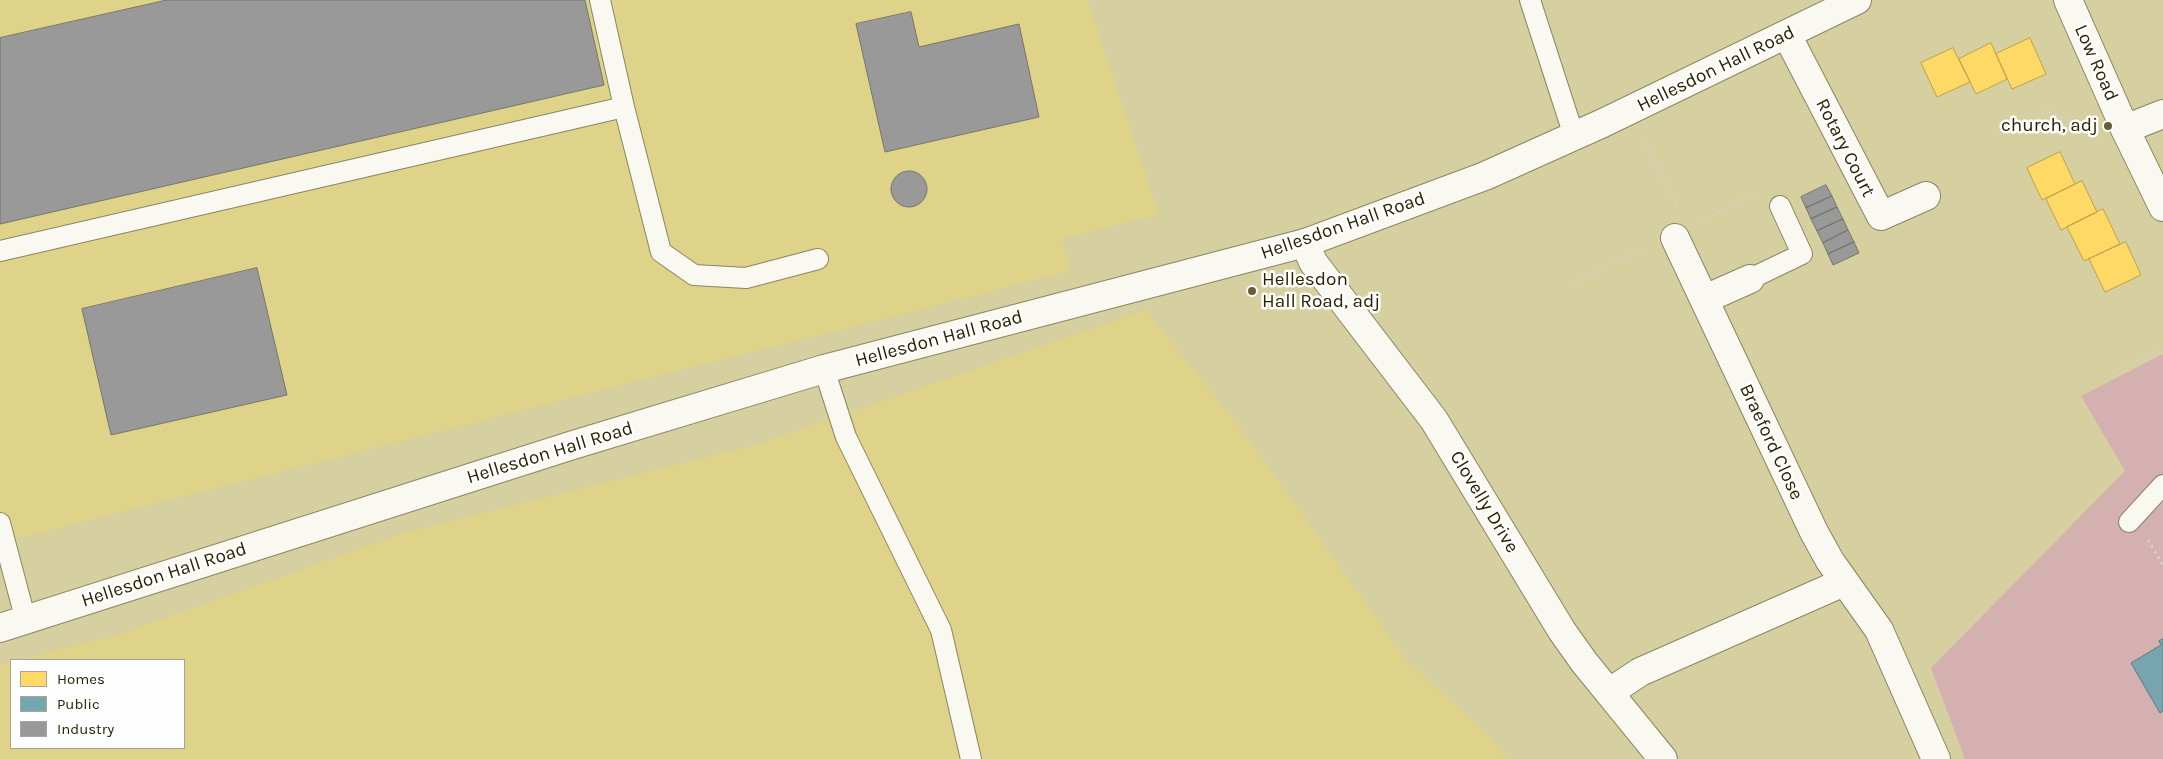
<!DOCTYPE html>
<style>
body{margin:0}
#map{position:relative;width:2163px;height:759px;overflow:hidden;background:#d6cf9f;font-family:Karla,sans-serif}
canvas{display:block}
.legend{position:absolute;left:10px;top:659px;width:175px;height:90px;box-sizing:border-box;background:#fefefe;border:1px solid #a8a698;margin:0;padding:6px 9px;list-style:none;font-size:15px;color:#282300}
.legend li{display:flex;align-items:center;gap:10px;height:25px}
.legend b{width:25px;border:1px solid #a8a698}
</style>
<div id="map">
<canvas width="2163" height="759"></canvas>
<ul class="legend">
<li><b style="height:14px;background:#ffd966"></b>Homes</li>
<li><b style="height:14px;background:#76a5af"></b>Public</li>
<li><b style="height:14px;background:#999"></b>Industry</li>
</ul>
</div>
<script>
const g = document.querySelector('canvas').getContext('2d');
g.lineJoin = 'round';
function paint(path, color) {
  g.fillStyle = color;
  g.fill(path, 'evenodd');
}
function trace(path, color, width, dash) {
  g.strokeStyle = color;
  g.lineWidth = width;
  g.lineCap = dash ? 'butt' : 'round';
  g.setLineDash(dash || []);
  g.stroke(path);
}
function label(font, color, halo, rows, align = 'center') {
  g.font = font + ' Karla,sans-serif';
  g.lineWidth = 5;
  g.setLineDash([]);
  g.textBaseline = 'middle';
  g.strokeStyle = halo;
  g.fillStyle = color;
  for (const [text, x, y, turn = 0] of rows) {
    g.save();
    g.translate(x, y);
    g.rotate((+turn || 0) * Math.PI / 180);
    g.textAlign = isNaN(turn) ? turn : align;
    if (halo) g.strokeText(text, 0, 0);
    g.fillText(text, 0, 0);
    g.restore();
  }
}
paint(new Path2D(`
 M0,0H1087L1159,214L1062,239L1071,271L0,543Z
 M1146,310L1251,442L1406,660L1492,739L1506,759H0V665L11,662V748H184V660H19L118,635L404,533L759,444Z`), '#ded388');
paint(new Path2D(`
 M2163,354V759H1965L1931,668L2125,471L2081,396Z`), '#d5b0b0');
const homes = new Path2D(`
 M2030,38L2046,74L2012,89L1996,54Z
 M1991,43L2007,79L1976,94L1959,59Z
 M1953,48L1970,82L1937,97L1921,63Z
 M2060,152L2075,184L2042,200L2027,168Z
 M2082,181L2097,212L2061,230L2046,199Z
 M2103,209L2120,244L2084,261L2067,227Z
 M2126,242L2141,275L2105,292L2089,259Z`);
paint(homes, '#ffd966');
trace(homes, '#bea247', 1);
const public = new Path2D(`
 M2163,639V711L2160,713L2131,663L2161,645L2159,641Z`);
paint(public, '#76a5af');
trace(public, '#5f7e7a', 1);
const industry = new Path2D(`
 M167,0H585L604,85L0,224V38Z
 M911,12L919,47L1019,24L1039,117L885,152L856,24Z
 M891 189a18 18 0 1 1 36 0a18 18 0 1 1-36 0Z
 M1826,185L1832,196L1806,208L1801,197Z
 M1832,196L1837,207L1811,219L1806,208Z
 M1837,207L1843,219L1817,231L1811,219Z
 M1843,219L1848,230L1823,243L1817,231Z
 M1848,230L1854,242L1828,254L1823,243Z
 M1854,242L1859,253L1833,265L1828,254Z
 M257,268L287,395L111,435L82,309Z`);
paint(industry, '#999');
trace(industry, '#77766b', 1);
const service = new Path2D(`
 M1530,0L1574,136
 M624,107L661,252L694,275L746,278L818,259
 M0,251L624,107L600,0
 M1750,279L1802,254L1780,206
 M824,369L846,437L941,630L971,759
 M2129,522L2163,485
 M0,523L26,621`);
const minor = new Path2D(`
 M1787,35L1881,216L1926,196
 M2125,129L2163,114
 M1675,238L1814,532L1830,561L1879,630L1936,759
 M1305,243L1313,262L1434,420L1562,631L1584,662L1663,759
 M1705,299L1750,279
 M1610,692L1640,672L1844,582`);
const tertiary = new Path2D(`
 M2068,0L2125,129L2163,207
 M0,628L573,445L824,369L1305,243L1485,176L1603,123L1857,0`);
trace(service, '#8b8562', 22);
trace(minor, '#8b8562', 30);
trace(tertiary, '#8b8562', 30);
trace(new Path2D(`
 M2042,110L2077,123L2087,119
 M1644,138L1678,209
 M1700,221L1753,195L1754,198
 M1571,283L1645,248
 M2112,373L2163,349
 M0,427V432
 M2148,540L2163,565`), '#d3d1c1', 3, [2.5, 4]);
trace(service, '#f9f8f1', 20);
trace(minor, '#f9f8f1', 28);
trace(tertiary, '#f9f8f1', 28);
for (const [x, y, r, color] of [
 [2108,126,5,"#655f38"],
 [1252,291,5,"#655f38"]
]) {
  const dot = new Path2D();
  dot.arc(x, y, r, 0, 2 * Math.PI);
  g.fillStyle = color;
  g.fill(dot);
  trace(dot, '#fefefe', 2);
}
label('19px', '#282300', '#fefefe', [
 ["Low Road",2096,63,66],
 ["Hellesdon Hall Road",1716,69,-26],
 ["Rotary Court",1845,148,63],
 ["Hellesdon Hall Road",1343,226,-19],
 ["Hellesdon Hall Road",939,339,-15],
 ["Braeford Close",1771,442,65],
 ["Hellesdon Hall Road",550,453,-17],
 ["Clovelly Drive",1484,502,59],
 ["Hellesdon Hall Road",164,575,-18]
]);
label('19px', '#282300', '#fefefe', [
 ["church, adj",2098,126],
 ["Hellesdon",1262,280,"left"],
 ["Hall Road, adj",1262,302,"left"]
], 'right');
</script>
